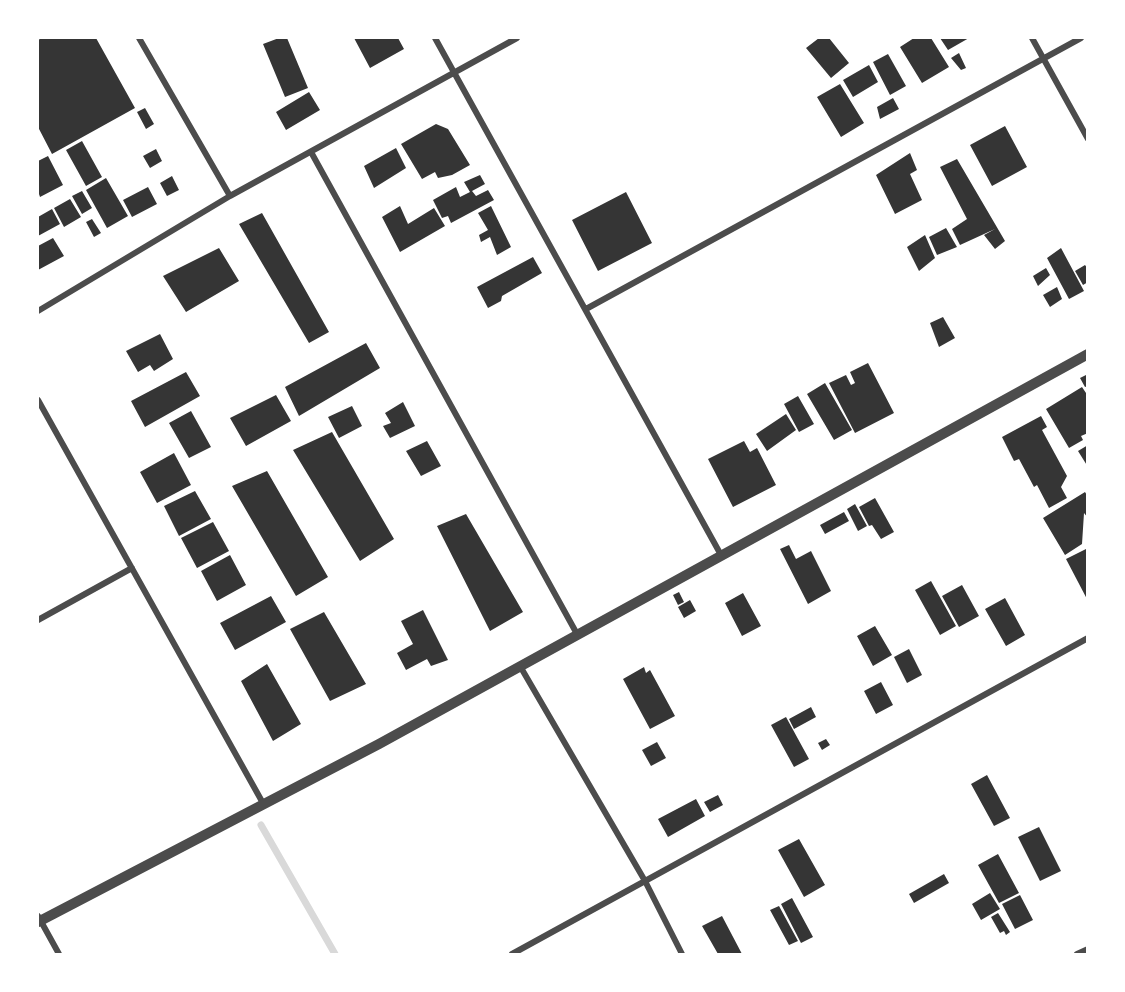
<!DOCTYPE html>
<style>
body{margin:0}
#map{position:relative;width:1125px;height:992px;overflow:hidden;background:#fff;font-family:Quicksand,sans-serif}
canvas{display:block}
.frame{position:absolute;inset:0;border:39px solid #fff;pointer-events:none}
</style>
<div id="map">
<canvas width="1125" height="992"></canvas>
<div class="frame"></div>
</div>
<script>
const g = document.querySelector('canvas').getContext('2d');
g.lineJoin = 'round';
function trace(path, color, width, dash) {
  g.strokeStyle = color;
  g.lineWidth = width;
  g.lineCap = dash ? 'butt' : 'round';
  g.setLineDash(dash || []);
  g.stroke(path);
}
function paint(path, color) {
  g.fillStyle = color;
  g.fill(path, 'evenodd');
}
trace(new Path2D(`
 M261,825L335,954`), '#d9d9d9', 7);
paint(new Path2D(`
 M42,38H96L135,108L52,154L38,127V40Z
 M279,38H287L308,88L285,97L263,44Z
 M354,38H398L404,49L370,68Z
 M819,38H829L849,63L831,78L806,48Z
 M914,38H931L949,67L922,83L900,47Z
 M940,38H969L948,50Z
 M959,53L966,68L961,70L951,58Z
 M888,54L906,86L890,95L873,62Z
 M869,65L878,82L853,97L843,80Z
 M840,84L864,123L841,137L817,97Z
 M309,92L320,110L286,130L276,112Z
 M893,98L899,109L880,119L877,107Z
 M145,108L154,124L146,129L137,112Z
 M436,124L448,129L470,165L452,175L438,178L435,172L422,179L401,144Z
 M1005,126L1027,167L992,186L970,145Z
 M82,141L102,177L86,186L66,150Z
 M396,148L406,168L374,188L364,166Z
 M156,149L162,161L150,168L143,156Z
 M910,153L917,170L910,174L922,200L895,214L876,175Z
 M48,156L63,185L40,197L38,191V161Z
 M957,159L1005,241L995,249L984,235L995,229L960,245L952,229L967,219L940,167Z
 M480,175L485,184L472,191L476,196L488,190L494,200L451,223L448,216L442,218L433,200L456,187L460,197L470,192L464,182Z
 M172,176L179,190L167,196L160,183Z
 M106,178L128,216L107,228L86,190Z
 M148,187L157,204L132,217L123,200Z
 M82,191L92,208L82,214L72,196Z
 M626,192L652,243L598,271L572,220Z
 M70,199L81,217L64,227L54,208Z
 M400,206L408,224L434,208L445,226L400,252L382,217Z
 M491,206L511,247L497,255L490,237L481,242L479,235L488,230L478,213Z
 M52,209L60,224L38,236V217Z
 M262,213L329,332L309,343L239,224Z
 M92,219L101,233L94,237L86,222Z
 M946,228L957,247L937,255L929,237Z
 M925,235L935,258L919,271L907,247Z
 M53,238L64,256L38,270V246Z
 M219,248L239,281L186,312L163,276Z
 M1061,248L1084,291L1069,299L1047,258Z
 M533,257L542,273L502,296L501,301L488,308L477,287Z
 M1085,265L1088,269V282L1083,285L1075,271Z
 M1046,268L1050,275L1038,286L1033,276Z
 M1057,287L1062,299L1050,307L1043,295Z
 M943,317L955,338L939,347L930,323Z
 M160,334L173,359L154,371L150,365L138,372L126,351Z
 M366,343L380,368L299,416L285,387Z
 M868,363L894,413L855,433L829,383L846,375L851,385L855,383L850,372Z
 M186,372L200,396L145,427L131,401Z
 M1088,374V386L1085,387L1080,378Z
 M825,383L852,430L834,440L807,394Z
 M1082,387L1088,396V433L1081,436L1083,440L1069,448L1046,409Z
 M276,395L291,421L246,446L230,418Z
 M798,396L814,424L799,432L784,404Z
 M403,402L415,426L390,438L383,426L391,423L385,413Z
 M352,406L362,426L339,438L328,417Z
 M191,411L211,447L189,458L169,423Z
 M786,414L796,430L767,451L756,434Z
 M1041,416L1047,427L1042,430L1067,476L1061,487L1067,498L1049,508L1037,485L1034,487L1019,459L1014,461L1002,437Z
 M332,432L394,539L360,561L293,450Z
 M427,441L441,466L421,476L406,451Z
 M744,441L750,452L757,448L776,485L733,507L708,459Z
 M1088,445V467L1078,451Z
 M174,453L191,485L157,503L140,472Z
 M267,471L328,577L296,596L232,486Z
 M195,491L211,519L179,536L164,506Z
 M1085,492L1088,497V518L1084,513L1082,544L1065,555L1043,518Z
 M875,498L894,532L881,539L872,525L869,526L859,507Z
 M855,504L867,526L858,531L847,509Z
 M844,512L849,521L825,534L820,525Z
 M466,514L523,612L490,631L437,526Z
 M213,522L229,551L197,568L181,538Z
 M789,545L796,559L811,551L831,591L808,604L780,549Z
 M1088,548V601L1066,559Z
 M230,555L246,585L217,601L201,571Z
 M931,581L956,626L940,635L915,590Z
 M962,585L979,616L959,627L942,596Z
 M679,592L684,602L678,605L673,595Z
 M743,593L761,626L742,636L725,603Z
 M271,596L286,622L235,650L220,623Z
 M1005,598L1025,635L1006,646L985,609Z
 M690,600L696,611L684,618L678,607Z
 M423,610L448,660L431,666L427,659L406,670L397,653L413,644L401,621Z
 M324,612L366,684L330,701L290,629Z
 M875,626L892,655L873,666L857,636Z
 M909,649L922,675L907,683L894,657Z
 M267,664L301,724L273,741L241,681Z
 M644,667L646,673L650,670L675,716L650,729L623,679Z
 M881,682L893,705L876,714L864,691Z
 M811,707L816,717L794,729L789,719Z
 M786,717L809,759L794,767L771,725Z
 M826,739L830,745L822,750L818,743Z
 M657,742L666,758L651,766L642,750Z
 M987,775L1010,818L994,826L971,784Z
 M718,795L723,805L710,812L704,802Z
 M696,799L705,816L668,837L658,819Z
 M1039,827L1061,871L1040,881L1018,837Z
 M799,839L825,885L804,897L778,850Z
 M998,854L1019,893L999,903L978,865Z
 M944,874L949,883L914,903L909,894Z
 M990,893L1000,909L981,920L972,904Z
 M1020,895L1033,920L1015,929L1002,904Z
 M792,898L813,937L801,943L781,904Z
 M779,906L798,941L789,945L770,910Z
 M998,913L1010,932L1006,935L1004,931L1000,933L991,917Z
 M722,916L742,954H718L702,926Z`), '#353535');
trace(new Path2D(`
 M139,38L230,196
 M435,38L721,555
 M1032,38L1088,139
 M311,152L577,634
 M586,309L1081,38
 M38,311L230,196L517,38
 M38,400L264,805
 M38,620L132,568
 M520,666L645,881L682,954
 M38,916L59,954
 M512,954L1088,638
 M1077,954L1088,949`), '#4c4c4c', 6);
trace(new Path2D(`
 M38,922L379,744L1088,354`), '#4c4c4c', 10);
</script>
